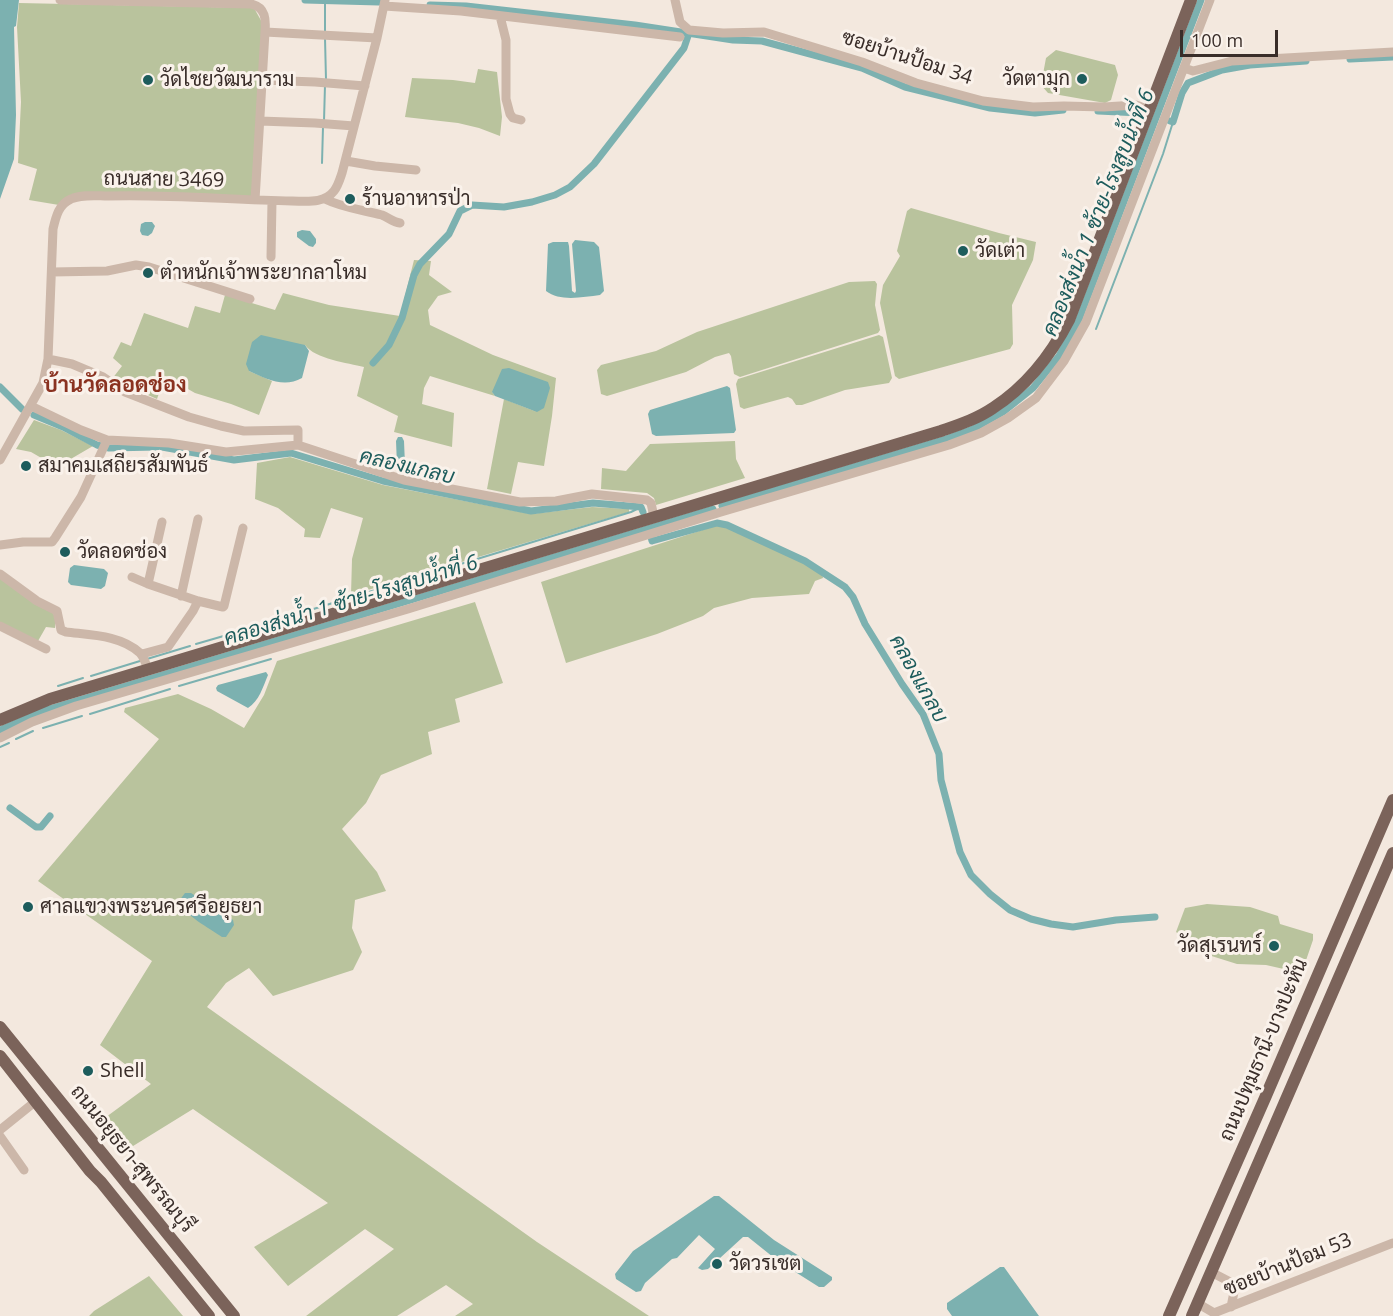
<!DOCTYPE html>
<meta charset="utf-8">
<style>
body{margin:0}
#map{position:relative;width:1393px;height:1316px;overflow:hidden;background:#f3e8de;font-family:"Open Sans",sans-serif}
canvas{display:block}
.scale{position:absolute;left:1180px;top:30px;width:98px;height:27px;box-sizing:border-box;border:3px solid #392d29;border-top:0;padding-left:8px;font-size:18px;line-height:21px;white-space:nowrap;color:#392d29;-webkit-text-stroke:4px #faf2eb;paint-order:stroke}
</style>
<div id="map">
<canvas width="1393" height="1316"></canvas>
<div class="scale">100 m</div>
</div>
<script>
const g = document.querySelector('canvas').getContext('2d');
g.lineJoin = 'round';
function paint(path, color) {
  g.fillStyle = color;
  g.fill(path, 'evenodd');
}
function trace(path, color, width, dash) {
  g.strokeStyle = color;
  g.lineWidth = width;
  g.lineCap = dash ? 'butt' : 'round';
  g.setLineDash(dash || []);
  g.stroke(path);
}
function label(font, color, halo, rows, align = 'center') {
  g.font = font + ' "Open Sans",Sarabun,sans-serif';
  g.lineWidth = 6;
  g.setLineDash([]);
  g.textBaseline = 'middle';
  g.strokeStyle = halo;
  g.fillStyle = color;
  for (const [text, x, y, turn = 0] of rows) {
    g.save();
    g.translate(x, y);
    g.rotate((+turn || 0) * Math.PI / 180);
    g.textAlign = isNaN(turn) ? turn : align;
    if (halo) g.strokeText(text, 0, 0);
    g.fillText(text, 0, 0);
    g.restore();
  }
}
paint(new Path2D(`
 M19,3L254,8L263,24L253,198L83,195L59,205L29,200L37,169L18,163L21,102L17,27Z
 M1056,50L1115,65L1118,75L1111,100L1105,103L1048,93L1041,85L1046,58Z
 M478,69L497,72L502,117L500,136L479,128L458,123L405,117L412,78L453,80L475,83Z
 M911,208L999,233L1036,242L1033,260L1012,305L1013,344L1010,349L899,379L895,376L880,303L883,285L900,256L897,251L907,211Z
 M414,260L431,261L429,275L452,292L438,296L428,310L430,325L493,355L556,378L552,416L544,466L518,462L511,494L487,489L504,399L537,412L492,392L495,396L430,376L424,388L422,404L454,413L452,447L394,432L398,416L357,396L364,367C348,363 315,359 305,345L249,371L272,381L259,415L231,404L195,393L165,376L157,399L112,379L122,366L113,358L121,342L131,346L144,313L188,328L195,306L220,313L225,295L275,310L283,293L329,305L400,316Z
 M875,281L877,284L875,305L880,330L878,333L740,377L734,374L731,356L729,353L715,357L686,372L607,396L601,394L597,370L601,365L656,351L697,332L849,282Z
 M879,335L883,337L892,378L889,383L845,390L802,405H796L792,399L788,397L744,409L740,407L736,384L738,379Z
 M34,420L61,430L93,446L57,467L31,452L16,449Z
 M735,441L736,459L745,478L656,505L654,498L647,493L601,489L602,468L626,471L650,444Z
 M290,457L383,485L531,514L592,507L629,509V512L351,595L352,559L363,518L331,508L320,538L304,537L305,529L278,508L255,499L257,463Z
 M724,523L804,560L822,573L823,578L815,581L809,594L752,598L714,608L703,616L657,634L566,663L541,582Z
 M0,578L52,612L55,616V628L46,627L38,641L0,622Z
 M475,602L503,683L455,699L460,722L428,732L432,754L381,775L366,803L342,829L377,872L386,891L355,900L352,928L362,952L353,970L273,996L249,968L226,983L207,1007L537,1242L649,1316H455L473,1304L446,1285L397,1316H306L394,1249L365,1229L288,1286L254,1247L328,1203L193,1109L125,1151L103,1123L102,1120L151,1084L100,1045L152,961L38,881L159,739L124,712L125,708L178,694L211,709L244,728L264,695L277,661Z
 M1207,904L1250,907L1278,916L1280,924L1313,934V940L1303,969L1297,972L1266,965L1237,964L1202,953L1176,932L1185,908Z
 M149,1276L183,1316H89L94,1311Z`), '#b9c39d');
paint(new Path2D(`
 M0,0H19L16,26L14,27L16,115L14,159L0,199Z
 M145,222H152L155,226L152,233L148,236L142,235L140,231L141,224Z
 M302,230L310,231L316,239V243L313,247L309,246L297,237V232Z
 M575,240L594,242L599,247L604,291L600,295C583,297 560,302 546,291L548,244L553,242H568L569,246L572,291L575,293L576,291L572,244Z
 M261,335L305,345L309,351L302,378C284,388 266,379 249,371L246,364L252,342Z
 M509,368L548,382L550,388L544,408L537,412L495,396L492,392L502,369Z
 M727,386L730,388L736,430L734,433L656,436L652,434L648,414L650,410Z
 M398,437H402L404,441L405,465L403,467L399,468L397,465L396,441Z
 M74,565L104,569L108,573L105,586L101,589L71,585L68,582L70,568Z
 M266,672L268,675C263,687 259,701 248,708L217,691L216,688L218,685Z
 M185,893H191L233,920L234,925L226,937H222C209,928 184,915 179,901Z
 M714,1196H719L774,1240L832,1277V1280L824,1287H819L778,1261L748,1237H743L708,1269L702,1270L698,1268L715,1249L699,1235L677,1258L672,1259L645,1283L641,1291L636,1292L616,1279L615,1274L633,1251Z
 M1000,1267H1004L1039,1316H952L947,1309V1303Z`), '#7cb1b0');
trace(new Path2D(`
 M325,1V33
 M325,38L326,80
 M324,121L325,85
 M322,163L323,127
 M1096,329L1163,154L1173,122
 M346,599L631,512L641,507
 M307,611L336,602
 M267,623L300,613
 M196,644L258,626
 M147,659L190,646
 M91,676L140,661
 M58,686L83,678
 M179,686L271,659
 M90,714L170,689
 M43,728L82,716
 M16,739L33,731
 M0,747L9,743`), '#7cb1b0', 2);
trace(new Path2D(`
 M305,0L379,2
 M430,5L466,6L635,25L733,40L762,41L862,68L905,87L990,108L1035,113L1063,110
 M1350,59L1393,57
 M1098,111L1140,113
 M1170,121L1173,122L1182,93L1188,83L1222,70L1250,65L1306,61
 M373,363L389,345L402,318L414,275L420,264L449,234L460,211L472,205L504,207L532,202L555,195L570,187L594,164L684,48L689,33
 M0,387L22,409
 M34,415L63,427L97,445L109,448L157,447
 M162,447L234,460L291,453L383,481L531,511L593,503L641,507L643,512
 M722,506L946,439L973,429L1003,412L1033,388L1059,356L1078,322L1201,0
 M651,537L652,541L717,523L727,525L805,561L845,587L853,597L865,624L902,684L923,714L939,754L941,780L960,852L971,875L990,894L1010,910L1031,919L1051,924L1073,927L1116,920L1155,917
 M0,730L46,710L713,509
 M10,808L36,827H41L50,816`), '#7cb1b0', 7);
trace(new Path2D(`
 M60,0L251,4C266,7 266,20 265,32L255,200
 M675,0L680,22L689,30L723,33L764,32L862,62L916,83L983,101L1033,107L1064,106L1104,107L1136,105L1150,110
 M384,6L461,11L680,37
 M500,16L506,40V99L510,114L513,118L521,120
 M265,32L377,38
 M1184,68L1193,71L1232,61L1393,52
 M262,80L315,82L365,86
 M260,121L315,123L354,126
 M346,161L375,166L416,170
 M325,199C343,208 363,210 382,215C389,218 393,222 400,223
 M271,257L272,201
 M52,272L107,271L136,265L149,267L250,299
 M48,359L72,364L103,377L125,392L189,417L221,426L244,431L298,430V445
 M31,406L81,430L107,440L169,443L226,452L298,445L404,480L520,502L556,501L592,494L647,500L651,503L654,517
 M0,460L43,383L48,359L53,229C56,216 59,204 71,199C82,194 97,196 108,196C169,194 231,200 292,201C306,201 324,204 334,191C338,186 340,179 342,173L377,38L385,0
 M0,545L23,542H52L55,538L81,497L107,440
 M0,574L37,601L57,611L61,630L66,632C90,635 121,635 140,653C144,657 146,664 148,670
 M132,577L148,584L198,601L223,607L224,606L243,528
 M148,584L162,522
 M181,596L198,519
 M0,626L46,649
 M142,654L168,647L193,611L198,601
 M0,738L32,722L76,706L408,609L721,512L949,445L981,433L1008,418L1036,398L1064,361L1086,322L1210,0
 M0,1130L36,1101
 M0,1136L24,1170
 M1211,1272L1234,1284V1292L1231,1307
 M1197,1303L1214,1313L1393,1243`), '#ccb7a9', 9);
trace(new Path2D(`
 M0,720L50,699L941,431C958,425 977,419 993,408C1027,386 1051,355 1069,320L1191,0
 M0,1027L234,1316
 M0,1056L90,1171L101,1182L209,1316
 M1169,1316L1265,1098L1393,800
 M1192,1316L1393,853`), '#7b635a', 12);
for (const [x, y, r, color] of [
 [1082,79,6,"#1d5c5c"],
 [148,80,6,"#1d5c5c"],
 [350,199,6,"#1d5c5c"],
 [963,251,6,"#1d5c5c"],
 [148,273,6,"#1d5c5c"],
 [26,466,6,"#1d5c5c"],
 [65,552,6,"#1d5c5c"],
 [28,907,6,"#1d5c5c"],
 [1274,946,6,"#1d5c5c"],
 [88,1071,6,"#1d5c5c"],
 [717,1264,6,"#1d5c5c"]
]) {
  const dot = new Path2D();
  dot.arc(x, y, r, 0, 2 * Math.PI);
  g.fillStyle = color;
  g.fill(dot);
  trace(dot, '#faf2eb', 2);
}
label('20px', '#392d29', '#faf2eb', [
 ["ซอยบ้านป้อม 34",907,58,18],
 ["ถนนสาย 3469",164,180,1],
 ["ถนนปทุมธานี-บางปะหัน",1264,1050,-67],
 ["ถนนอยุธยา-สุพรรณบุรี",132,1159,51],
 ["ซอยบ้านป้อม 53",1288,1265,-22]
]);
label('20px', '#392d29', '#faf2eb', [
 ["วัดตามุก",1070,79,"right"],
 ["วัดไชยวัฒนาราม",160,80],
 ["ร้านอาหารป่า",362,199],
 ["วัดเต่า",975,251],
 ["ตำหนักเจ้าพระยากลาโหม",160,273],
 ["สมาคมเสถียรสัมพันธ์",38,466],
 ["วัดลอดช่อง",77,552],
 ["ศาลแขวงพระนครศรีอยุธยา",40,907],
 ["วัดสุเรนทร์",1262,946,"right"],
 ["Shell",100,1071],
 ["วัดวรเชต",729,1264]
], 'left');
label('italic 21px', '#1d5c5c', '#faf2eb', [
 ["คลองส่งน้ำ 1 ซ้าย-โรงสูบน้ำที่ 6",1099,213,-68],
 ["คลองแกลบ",407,467,13],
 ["คลองส่งน้ำ 1 ซ้าย-โรงสูบน้ำที่ 6",351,601,-17],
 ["คลองแกลบ",918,679,61]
]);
label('bold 22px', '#8a3220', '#faf2eb', [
 ["บ้านวัดลอดช่อง",115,386]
]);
</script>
